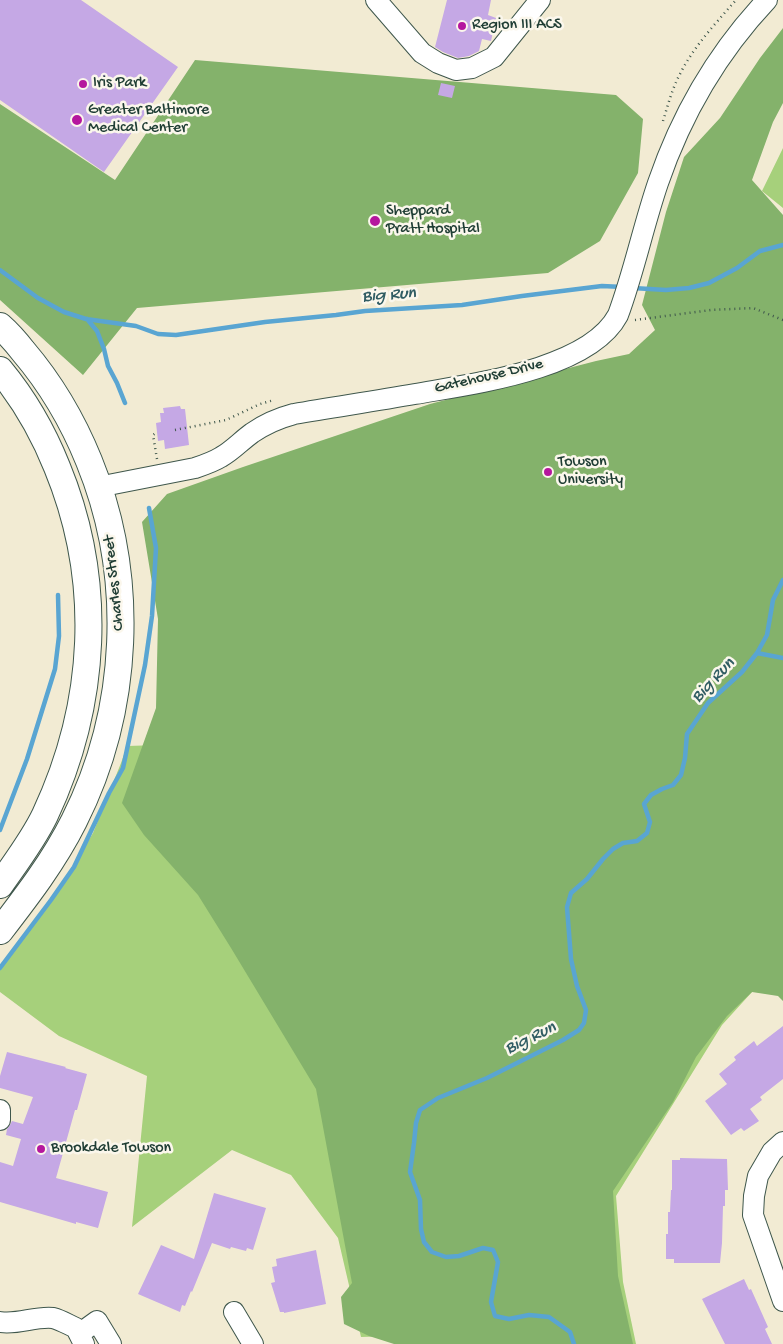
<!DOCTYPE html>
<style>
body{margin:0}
canvas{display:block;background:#f2ebd3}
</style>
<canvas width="783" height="1344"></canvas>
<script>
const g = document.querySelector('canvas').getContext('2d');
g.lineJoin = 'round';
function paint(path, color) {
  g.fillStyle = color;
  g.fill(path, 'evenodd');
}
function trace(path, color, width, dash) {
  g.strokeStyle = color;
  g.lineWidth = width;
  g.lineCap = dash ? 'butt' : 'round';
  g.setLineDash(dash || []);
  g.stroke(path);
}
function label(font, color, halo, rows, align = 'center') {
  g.font = font + ' "Gochi Hand",sans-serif';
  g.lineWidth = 5;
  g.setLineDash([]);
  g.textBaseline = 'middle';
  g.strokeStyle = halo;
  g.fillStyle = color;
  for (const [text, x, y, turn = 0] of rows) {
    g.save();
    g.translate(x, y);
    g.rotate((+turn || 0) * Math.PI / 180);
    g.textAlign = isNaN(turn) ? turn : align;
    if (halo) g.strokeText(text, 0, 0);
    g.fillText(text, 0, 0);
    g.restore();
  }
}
paint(new Path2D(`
 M783,148V208L762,191Z
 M447,736L752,992L722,1025L616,1196L623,1282L636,1344H398L392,1336L361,1337L338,1238L291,1175L232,1150L132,1227L147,1076L59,1036L0,992V969L34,924L69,873L93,833L121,763L127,746Z`), '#a6d07b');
paint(new Path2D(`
 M783,28V103L773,122L752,180L783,215V1001L778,996L752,992L727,1016L696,1057L673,1102L613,1191L618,1276L633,1344H394L369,1336L344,1324L341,1297L352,1283L316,1089L231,948L198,895L144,835L122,803L156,708L158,619L142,522L167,494L243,467L430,404L596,361L629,354L655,330L642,305L666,212L684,157L720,118L760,58Z
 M195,60L616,95L643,119L638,173L600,241L548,273L137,308L83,375L0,300V104L115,180Z`), '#84b26b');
trace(new Path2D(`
 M0,270L38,298L64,312L86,319L136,326L158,334L176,335L265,322L336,315L365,311L462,305L522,296L602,286L623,287
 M633,288L666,290L689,288L709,283L737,268L760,251L783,245
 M87,319L97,331L104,349L108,366L117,383L125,403
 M757,653L783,658
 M0,830L27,759L55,669L59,636L58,595
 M0,968L51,900L74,867L109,793L123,768L145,665L152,616L156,548L149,508
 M574,1344L570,1332L549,1317L529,1315L509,1319L495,1316L491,1302L498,1262L493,1250L483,1248L459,1256L446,1257L432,1252L424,1242L421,1229L420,1200L410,1172L414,1143L416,1123L420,1110L438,1098L487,1078L563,1040L579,1030L584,1023L586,1010L577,986L571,959L567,907L571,893L587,879L603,859L613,849L623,843L637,841L647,833L650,822L644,804L651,795L662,789L673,785L681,775L685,758L687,734L708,703L742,672L757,653L767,635L773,600L783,580`), '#59a5d2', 4.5);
paint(new Path2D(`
 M0,0H81L178,67L104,172L0,100Z
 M447,0H491L488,15L496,18L491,41L482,39L479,51L469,56L458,58L443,52L435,47Z
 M441,83L455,86L452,98L438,95Z
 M180,406L181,409H185L189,445L165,449L164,440L158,441L156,423L161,422L160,413H164L163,408Z
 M783,1026V1079L760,1097L762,1100L750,1109L759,1121L744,1131L741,1128L731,1135L705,1101L727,1084L719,1074L736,1060L734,1057L754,1041L757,1046Z
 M7,1052L66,1067L65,1068L87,1074L77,1110H75L56,1178L108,1192L98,1228L76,1222V1224L0,1202V1162L13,1166L21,1139L6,1135L7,1129L10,1125L12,1121L23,1124L33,1097L0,1088V1076Z
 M680,1158L727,1159L728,1190H725V1206H723L722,1243L720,1263H674V1259H666V1234H668V1212H670L671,1190H672V1160H680Z
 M214,1193L266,1208L253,1250L247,1248L246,1251L231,1247L230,1249L212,1243L192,1292L191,1291L185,1306L182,1305L180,1312L138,1294L161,1245L194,1259Z
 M316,1250L326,1304L284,1313V1312H280L271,1283L275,1282L272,1267L277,1266L276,1259Z
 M744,1279L749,1290L751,1289L768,1327L765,1329L772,1344H725L702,1299Z`), '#c5a8e5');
const minor = new Path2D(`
 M376,0L422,53L438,63L456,70L472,68L494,57L540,0
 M98,487L195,468C204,465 213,462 221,457C232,451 241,441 252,433C265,424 279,418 294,414C335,407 375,401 415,394C471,384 589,370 618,315C634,272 643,227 658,183C681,116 718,52 767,0
 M0,1110V1120
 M783,1142L772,1152L758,1176L754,1196L753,1215L783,1301
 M234,1312L253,1344
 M0,1322C18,1325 35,1316 53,1318C61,1320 69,1325 76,1328L84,1344
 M79,1334L97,1321L111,1344`);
const major = new Path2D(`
 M0,326C8,333 16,342 23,351C52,385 72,419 89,461C136,576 130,710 74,821C54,861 27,896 0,931
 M0,370C24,399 43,432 57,467C104,581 97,704 45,815C33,840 16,862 0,885`);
trace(minor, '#3f574c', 22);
trace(major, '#3f574c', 28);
trace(new Path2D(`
 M663,121C668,105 672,89 680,74C694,46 716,23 736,0
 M635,320L711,310L753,308L783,320
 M175,430L226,420L260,404L274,400
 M157,459L153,435L157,432`), '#3f574c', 2.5, [1, 4]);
trace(minor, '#fff', 20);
trace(major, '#fff', 26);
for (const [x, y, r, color] of [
 [462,26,5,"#b5179e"],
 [83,84,5,"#b5179e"],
 [77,120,6,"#b5179e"],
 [375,221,6,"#b5179e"],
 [548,472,5,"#b5179e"],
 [41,1149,5,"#b5179e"]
]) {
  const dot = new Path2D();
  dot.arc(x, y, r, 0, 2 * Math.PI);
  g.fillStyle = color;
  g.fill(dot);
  trace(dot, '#fbf7ec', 2);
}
label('16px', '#1f3d34', '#fbf7ec', [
 ["Region III ACS",472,26],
 ["Iris Park",93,84],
 ["Greater Baltimore",88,111],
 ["Medical Center",88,129],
 ["Sheppard",386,212],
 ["Pratt Hospital",386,230],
 ["Towson",558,463],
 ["University",558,481],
 ["Brookdale Towson",51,1149]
], 'left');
label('16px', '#1f3d34', '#fbf7ec', [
 ["Gatehouse Drive",489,377,-13],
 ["Charles Street",115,583,-96]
]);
label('italic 18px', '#305c63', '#fbf7ec', [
 ["Big Run",389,296,-4],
 ["Big Run",714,681,-47],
 ["Big Run",531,1039,-26]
]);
</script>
